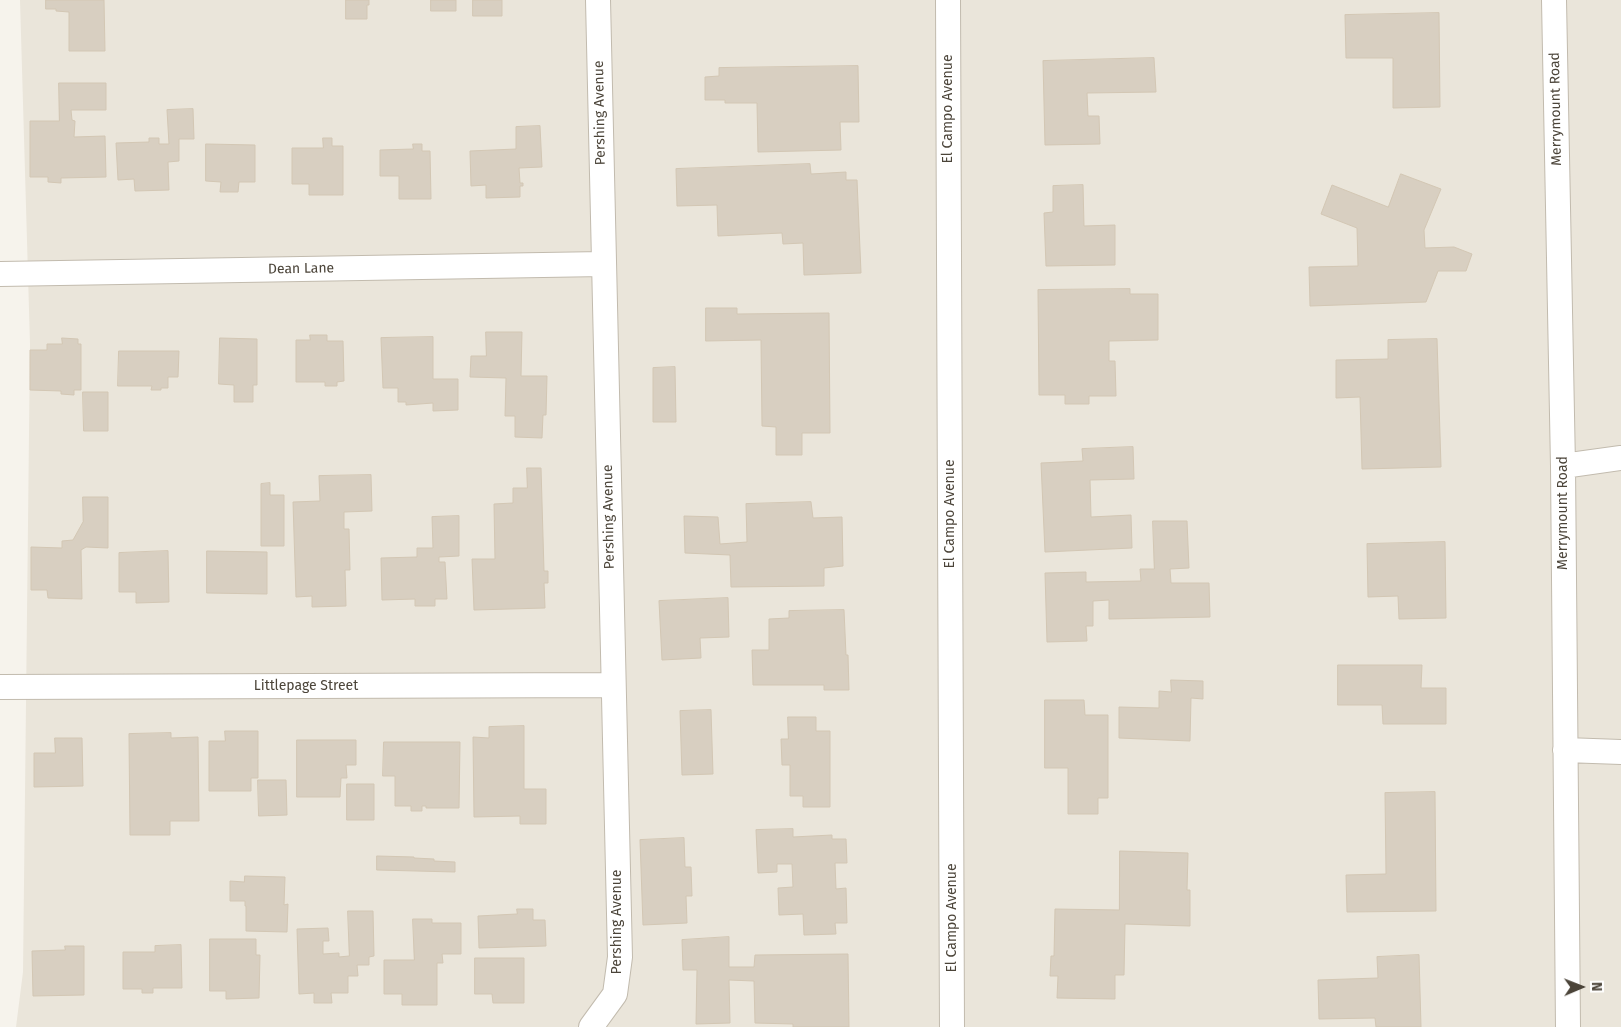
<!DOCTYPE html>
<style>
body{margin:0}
#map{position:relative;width:1621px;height:1027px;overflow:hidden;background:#f6f3ec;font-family:"Fira Sans",sans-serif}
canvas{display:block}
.north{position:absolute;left:1556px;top:962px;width:50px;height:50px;-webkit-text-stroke:4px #fff;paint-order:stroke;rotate:89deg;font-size:14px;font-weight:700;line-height:20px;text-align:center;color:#4b4439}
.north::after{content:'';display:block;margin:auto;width:18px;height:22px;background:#4b4439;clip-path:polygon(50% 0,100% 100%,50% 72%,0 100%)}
</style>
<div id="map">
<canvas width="1621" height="1027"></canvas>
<div class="north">N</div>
</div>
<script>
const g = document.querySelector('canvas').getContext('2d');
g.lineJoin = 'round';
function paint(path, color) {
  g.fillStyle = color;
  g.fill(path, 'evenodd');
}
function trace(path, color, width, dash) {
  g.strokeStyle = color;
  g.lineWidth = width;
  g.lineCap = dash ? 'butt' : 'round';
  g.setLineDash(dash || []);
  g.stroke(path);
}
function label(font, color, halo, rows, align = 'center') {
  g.font = font + ' "Fira Sans",sans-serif';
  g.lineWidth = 4;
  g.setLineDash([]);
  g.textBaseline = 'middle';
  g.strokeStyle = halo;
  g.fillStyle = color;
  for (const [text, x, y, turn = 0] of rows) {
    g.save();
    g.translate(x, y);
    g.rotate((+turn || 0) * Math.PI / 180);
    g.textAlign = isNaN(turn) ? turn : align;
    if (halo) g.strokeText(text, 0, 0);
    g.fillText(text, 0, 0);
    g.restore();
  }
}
paint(new Path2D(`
 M20,0H1621V1027H16L23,972L30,344Z`), '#eae5da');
const building = new Path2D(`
 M46,0H104L105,51H69V12L56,11V9H46Z
 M346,0H369V5H367V19H346Z
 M431,0H456V11H431Z
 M473,0H502V16H473Z
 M1439,13L1440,107L1393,108V58H1346L1345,15Z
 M1154,58L1156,92L1087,93L1088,116H1099L1100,144L1045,145L1043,61Z
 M858,66L859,122H840L841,150L758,152L757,103H725V100H705V77L719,76V68Z
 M59,83H106V110H71L72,120L75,121L74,137L105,136L106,177L61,178V183L48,182V177H30V121H59Z
 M193,109L194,139H179V161L168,162L169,190L135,191L134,179L118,180L116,143L149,142V138H159V144H169L167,110Z
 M540,126L542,167L519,168L520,183H523V186H520V197L486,198V185L471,186L470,151L516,149V127Z
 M323,138H332V146H343V195H309V184H292V148H323Z
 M206,144L255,145V182H239L238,192H220L221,182L206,181Z
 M413,144H422V151H430L431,199H399V176H380V150L413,149Z
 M810,164L811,174L846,172V180H857L861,273L804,275L803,243L783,244L782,233L718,236L717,205L677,206L676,169Z
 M1401,174L1441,189L1424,230L1425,248L1454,247L1472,254L1466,271H1438L1426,302L1310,306L1309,267L1358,266L1357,228L1321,214L1332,185L1388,207Z
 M1083,185L1084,226L1115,225V265L1046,266L1044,213L1053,212V186Z
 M1130,289V294H1158V340L1109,341V361H1115L1116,396H1089V404H1065V395H1039L1038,290Z
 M706,308H737V314L829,313L830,433H802V455H776V427L762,426L761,340L706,341Z
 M486,332H522L521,376H547L546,415H543L542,438L515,437V416H505L506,378L470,377L471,356H486Z
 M310,335H327V341H343L344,381L337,382V386H325V382H296V340H310Z
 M433,337V379H458V410L433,411V403L406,405V402H398V388H383L381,338Z
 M62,338L78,339V344H81V390H74V395L61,394V391L30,390V350H47V344H62Z
 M220,338L257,339V385H253V402H234V385L219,384Z
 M1437,339L1441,467L1362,469L1360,397L1336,398V360L1388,359V340Z
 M119,351H179L178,377H168V388H161V390H151L152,386H118Z
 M675,367L676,422H653V368Z
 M83,392H108V431H84Z
 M1133,447L1134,479L1090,480L1091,517L1131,515L1132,548L1045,552L1041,463L1083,461L1082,449Z
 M527,468H541L544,571H548V583H544L545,608L474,610L472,559H495L494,504L513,503V488H527Z
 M371,475L372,511L344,512V529H349L350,570H345L346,606L312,607V596L296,597L293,502L320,501L319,476Z
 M270,483V495H284V546H261V484Z
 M83,497H108V548L86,547L81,550L82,599L48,598L47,590H31V547L62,548V541L73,540L83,522Z
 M811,502L813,518L842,517L843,566L824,568V586L731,587L730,555L685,553L684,516L718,517L720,544L747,542L746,504Z
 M459,516V556L439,557V562H445L447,599H435V606H415V599L382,600L381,558L417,557V548H433L432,517Z
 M1153,521H1187L1189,568L1170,569L1171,583H1209L1210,617L1109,619V600L1093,601V626H1086L1087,641L1047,642L1045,573L1086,572V582L1141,581L1140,569H1154Z
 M1445,542L1446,618L1399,619L1398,596L1368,597L1367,544Z
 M168,551L169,602L136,603V592H119V553Z
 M207,551L267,552V594L207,593Z
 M728,598L729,637L700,638L701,658L662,660L659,601Z
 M844,610L846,655H848L849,690H824V685H753L752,650H769V619L789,618V611Z
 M1338,665H1422L1421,688H1446V724H1383L1382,705H1338Z
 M1171,680L1203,681V699L1191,698L1190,741L1119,738V707L1159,708V691L1171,692Z
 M1045,700H1084L1085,715H1108V798H1098V814H1068V768H1045Z
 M711,710L713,774L682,775L680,711Z
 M788,717H816V731H830V807H803V796H790V765H782L781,739H788Z
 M524,726V789H546V824H520V816L474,817L473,737L489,738V727Z
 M225,731H258V778H251V791H209V741H225Z
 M171,733V738L198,737L199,821H170V835H130L129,734Z
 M55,738H82L83,786L34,787V753H55Z
 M297,740H356V765H346L347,778H341L340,797H297Z
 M384,742H460L459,808H426V806H422V811H411V806H395V776H383Z
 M258,780H286L287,815L259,816Z
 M347,784H374V820H347Z
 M1435,792L1436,911L1347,912L1346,875L1386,874L1385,793Z
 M793,829V837L832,835V839H846L847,863H835L836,889L846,888L847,923H835L836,934L804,935L803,914L779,915L778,888L793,887L792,864H777V872L758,873L756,830Z
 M684,838L685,867H691L692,896H686L687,923L643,925L640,840Z
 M1120,851L1188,853L1187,890H1190V926L1125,924L1124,975H1115V999L1057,998L1058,976H1050L1051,956H1054L1055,909L1119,910Z
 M377,856L414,857V858L434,859V861L455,862V872L377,870Z
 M245,876L285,877L284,905L288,904L287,932L246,931V906H245V901H230V881L244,882Z
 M517,909H533V920H545L546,946L479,948L478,916L517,914Z
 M348,911H373L374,956L369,957V965H357L358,976H348V993H331L332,1003H314V993L299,994L297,929L328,928L329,941H323V954L339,953V957L349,956Z
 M413,919H432V923H461V954H442L443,963H437V1005H402V994H384V960H414Z
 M729,937V967H754L755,955L848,954L849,1027H793V1024L755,1023L754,981L729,980L730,1023L696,1024L697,970H683L682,940Z
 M210,939H256V955H260L259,998L226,999V991H210Z
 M181,945L182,988H153V993H142V989H123V952H155V946Z
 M65,946H84V995L33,996L32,951L65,950Z
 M1419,955L1421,1027H1376L1375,1018L1319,1019L1318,980L1378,978L1377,957Z
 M475,958H524V1003H493L492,994H475Z`);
paint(building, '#d8cfc1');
trace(building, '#d3c7b4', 1);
const street = new Path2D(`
 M948,0L952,1027
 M1554,0L1563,466L1568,1027
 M0,274L603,264
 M1563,466L1621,458
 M0,687L613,685
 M1565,750L1621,752
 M591,1027L615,994L620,957L598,0`);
trace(street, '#c2bbae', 26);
trace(street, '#fff', 24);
label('14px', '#4b4439', '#fff', [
 ["El Campo Avenue",948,109,-90],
 ["Merrymount Road",1556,109,-91],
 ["Pershing Avenue",600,113,-91],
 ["Dean Lane",301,269,-1],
 ["Merrymount Road",1563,513,-90],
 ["El Campo Avenue",950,514,-90],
 ["Pershing Avenue",609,517,-91],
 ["Littlepage Street",306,686],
 ["El Campo Avenue",952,918,-90],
 ["Pershing Avenue",617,922,-90]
]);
</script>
